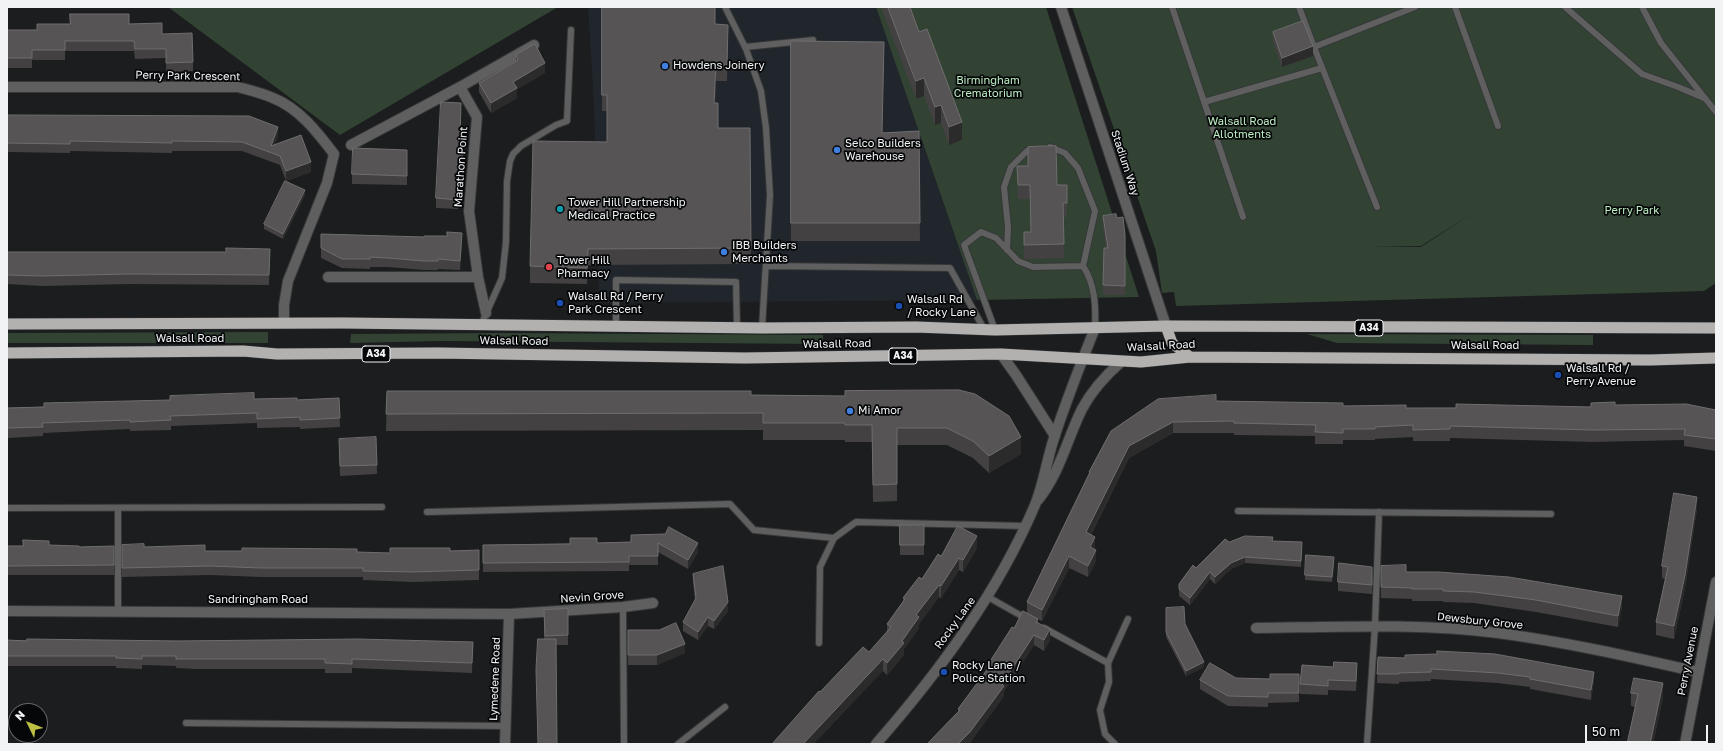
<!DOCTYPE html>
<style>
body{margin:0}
#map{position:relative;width:1723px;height:751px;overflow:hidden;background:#1b1d1e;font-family:"Golos Text",sans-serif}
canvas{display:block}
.frame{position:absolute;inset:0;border:8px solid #f1f3f4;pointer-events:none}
.north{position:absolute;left:8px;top:703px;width:40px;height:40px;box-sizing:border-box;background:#060708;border:1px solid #646566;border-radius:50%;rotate:313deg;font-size:11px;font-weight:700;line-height:16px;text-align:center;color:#f1f3f4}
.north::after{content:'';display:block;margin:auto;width:14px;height:18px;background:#bdbf43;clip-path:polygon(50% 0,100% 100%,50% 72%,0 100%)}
.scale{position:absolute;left:1585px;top:725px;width:123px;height:18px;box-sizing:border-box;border:2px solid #f1f3f4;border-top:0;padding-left:5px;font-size:12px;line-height:14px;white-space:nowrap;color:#f1f3f4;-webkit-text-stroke:3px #060708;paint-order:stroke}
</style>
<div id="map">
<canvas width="1723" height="751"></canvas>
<div class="frame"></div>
<div class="north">N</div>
<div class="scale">50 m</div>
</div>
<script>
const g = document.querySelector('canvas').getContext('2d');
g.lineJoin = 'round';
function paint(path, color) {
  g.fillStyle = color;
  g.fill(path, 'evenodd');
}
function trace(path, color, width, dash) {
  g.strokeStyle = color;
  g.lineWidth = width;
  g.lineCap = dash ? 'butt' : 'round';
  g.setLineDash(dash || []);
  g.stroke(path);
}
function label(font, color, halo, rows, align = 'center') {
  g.font = font + ' "Golos Text",sans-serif';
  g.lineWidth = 3.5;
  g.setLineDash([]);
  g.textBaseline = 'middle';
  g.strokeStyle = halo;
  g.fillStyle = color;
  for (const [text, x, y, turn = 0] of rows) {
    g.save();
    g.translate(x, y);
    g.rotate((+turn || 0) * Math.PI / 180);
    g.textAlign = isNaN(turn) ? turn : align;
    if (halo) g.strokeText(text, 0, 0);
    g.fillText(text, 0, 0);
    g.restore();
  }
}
paint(new Path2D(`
 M588,7H876L977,300L599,303L594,105Z`), '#20262c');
paint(new Path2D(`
 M168,7H558L340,135Z
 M876,7H1046L1139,297L977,300Z
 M1072,7H1716V283L1704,291L1176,306L1174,292L1162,293L1156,251ZM1476,211L1421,247H1370L1421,246Z
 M268,332V343H7V333Z
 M499,333L823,335V344L442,341L350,343L351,334Z
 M1307,334L1593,335V345L1337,343Z`), '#324334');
const service = new Path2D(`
 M725,7L746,49L761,91L766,128L770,195L762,328
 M1172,7L1243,217
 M1299,7L1314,47
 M1455,7L1498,126
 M1565,7L1642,74L1678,87L1704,98
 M1642,7L1661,43L1716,112
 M745,47L813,40
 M1204,102L1322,68
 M1050,147L1065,153L1078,168L1095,211L1083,266
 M1377,207L1314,47L1415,7
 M1007,250L1008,227L1004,187L1011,167L1027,151L1035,149
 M766,266L950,268L984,329
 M481,325L502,278L506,242L507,181L510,161L513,154L521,146L556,125L567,121L571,30
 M616,326V280L736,282L737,328
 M995,330L964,245L981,232L996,238L1018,261L1033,267L1083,266C1095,284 1096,306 1095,328
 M7,508L382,507
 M1238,511L1551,514
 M427,512L730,504L754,530L834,538
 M988,597L1027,619
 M623,607L624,744
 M118,611V508
 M1044,628L1108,663L1128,619
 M819,643L820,567L834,538L856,522L1025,526
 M1108,663L1109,682L1100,710L1105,734L1115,744
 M186,723L506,726
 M678,744L725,707
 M1367,744L1375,626L1379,512`);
const minor = new Path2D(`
 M1061,7L1166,326
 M7,87H238C249,90 262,93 273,98C299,108 318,133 334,154L327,183L288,281L284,305V323
 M460,87L477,117L469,211L478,277L486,313
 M351,145L460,87L534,45
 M328,277H478
 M1001,354L1016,375L1055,436
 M1038,500C1060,473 1067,439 1082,409C1092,390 1106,375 1122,361
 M7,611L509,614L623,607L653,603
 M1256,628C1337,627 1418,623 1498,633C1566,642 1632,657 1698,672
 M505,744L509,614
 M876,744C939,672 997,594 1035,505C1044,483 1047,458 1055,435C1067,399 1081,363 1095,328
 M1685,744L1716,582`);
const trunk = new Path2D(`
 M7,324L343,323L762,328L916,327L995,330L1166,326L1716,328
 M1166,326L1172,343L1190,357
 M7,353L243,351L277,354L438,353L745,358L1001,354L1141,362L1190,357L1650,360L1716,358`);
trace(service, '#353738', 8);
trace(minor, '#353738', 12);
trace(trunk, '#353738', 12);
trace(service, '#605f5f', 6);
trace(minor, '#605f5f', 10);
trace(trunk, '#b3b0b0', 11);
paint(new Path2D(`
 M602,7L715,24L728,41L727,81H716L715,103L718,128H750L751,264L588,265L587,284L530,283V266L607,142V111H602Z
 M881,7H910L962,140L949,145L941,123L935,125L924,96L916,99Z
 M70,24H129L162,34L193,62V71L166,72V58L135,59L134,51H65V60H32V68H7V30H37Z
 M1273,32L1313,56L1282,67L1273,42Z
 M791,41L883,133L919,131L920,241H791Z
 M516,55L545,73L517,89V98L491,113L479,92V83L516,61Z
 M7,115L278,136L275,144L311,172L286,181L280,165L242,151H172V153L70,151V153L7,152Z
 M460,138L463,148L462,174H460L458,209L436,208V198Z
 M407,150V185L352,184V174Z
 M1017,166L1057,185H1067V217H1063L1064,258L1024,259V232H1031L1030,199H1018Z
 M305,195L283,239L264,229V224Z
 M1103,216L1117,218L1125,235V295H1103L1104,248H1106L1103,226Z
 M321,234L424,237L462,242L460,270L438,269V270H424L388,267H370V269L342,268L321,258Z
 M270,249L269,285L129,284L42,286L7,284V252H226Z
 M387,391L751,395L845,396V391L1021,454L989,473L973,458L947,445H897V501L873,502L872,442H845V440H763V430L386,431Z
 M339,398L340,427L300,429V427L257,428V423L171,426V430L130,431V429L43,433V436L7,438V408L254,399L297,400Z
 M1216,401L1406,408L1591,407L1615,405L1716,410V451L1684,446V440L1592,442L1450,438V441H1413V437L1375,439V440H1343V444H1315V436L1234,435V433H1173L1129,458L1091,535L1095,548L1094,549L1096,561L1088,577L1069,568L1042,621L1038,619V622L1050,640L1044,651L1034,645L1004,691V696L969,744H927L958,712V709L987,670V666L1014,628L1027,613V602L1089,475V472L1111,431Z
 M339,439L377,465V474L340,476Z
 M1697,509L1685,588L1674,639L1656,635V622L1665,579L1662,578V566Z
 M900,525H924V555H900Z
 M631,535L698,552L688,569L658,552V565H629V571L483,572V545L631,542Z
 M1273,541L1302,542L1301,567L1245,563L1231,569L1215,584L1210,579L1190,605L1179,596V584L1196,568L1229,542Z
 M49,545L79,547L114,546V575H7V546Z
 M122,545L205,551L390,553L479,550V580L413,582L363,580V577H261L210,575L122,577Z
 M977,548L963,572L959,570L941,598L939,597L919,624V628L904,649V655L887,675L883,671L820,692L869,652L887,632V624L903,601V598L922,579L941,556Z
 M1334,561L1332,582L1305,580V575Z
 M1381,566L1406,572L1622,607L1618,627L1536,612L1474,603L1443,602V601H1412V599L1381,598Z
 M693,574L728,611L714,629L708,626L698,640L683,631V622L695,600L693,582Z
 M1372,576V594L1338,591V582Z
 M1166,608L1185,624L1204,667L1186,676L1166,637Z
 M568,609V645H556L544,639V610Z
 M628,630L685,653L657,665H628Z
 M7,640L473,642L472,673L352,668V673H325V669H196L176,668V666L142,665V669L116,668V666H7Z
 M1378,657L1594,681L1591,700L1530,689V687L1498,683L1431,679V681L1399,682V684L1377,683Z
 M1357,672L1356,691L1328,690V695L1300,694V684Z
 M1299,674V702L1268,703V707L1228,706L1200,689V680L1270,679Z
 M1631,693L1663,697L1653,744H1627L1635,707L1631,706Z`), '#444142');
paint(new Path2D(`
 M728,25V41L727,81V65Z
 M1313,46V56L1282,67V58Z
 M545,63V73L517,89V98L491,113V103L513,82Z
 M716,65V81L714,119V103Z
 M924,78V96L916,99V81Z
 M941,105V123L935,125V107Z
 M962,122V140L949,145V127Z
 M278,127V136L272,153L271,146Z
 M311,162V172L286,181V171Z
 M460,164V174L458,209V200Z
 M305,190V195L283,239V234Z
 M462,233V242L460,270V261Z
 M1173,422V433L1129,458L1086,544V532L1129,446Z
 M1021,437V454L989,473V456Z
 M1697,497V509L1685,588L1674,639V626Z
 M977,536V548L963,572V560Z
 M1095,537V548L1090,558V547Z
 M698,543V552L688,569V560Z
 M1096,550V561L1088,577V566Z
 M1069,556V568L1042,621V610Z
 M1245,557V563L1231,569L1215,584V577L1231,563Z
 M959,558V570L941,598V586Z
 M1210,572V579L1190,605V598Z
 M939,585V597L919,624V628L904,649V655L887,675V663L902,641L916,615Z
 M1622,596V607L1618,627V616Z
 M728,602V611L714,629V621Z
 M708,617V626L698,640V632Z
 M1050,629V640L1044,651V640Z
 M1034,635V645L1004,691V696L970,743L969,744H958L1002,684Z
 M685,644V653L657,665V655Z
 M883,659V671L814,744H803Z
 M1204,662V667L1186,676V671Z
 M1594,672V681L1591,700V690Z
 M1663,683V697L1653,744H1650Z`), '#2c2b2c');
const building = new Path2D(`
 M602,7H715V24L728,25L727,65H716L714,103H718V128H750L751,248L588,249L587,268L530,266L533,141L607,142V95H602Z
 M888,7H910L919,32L927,29L962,122L949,127L941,105L935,107L924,78L916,81Z
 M70,14H129V24L162,23V34L192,33L193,62L166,63V49H135L134,41H65V50H32V58H7V30H37V24H70Z
 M1303,21L1313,46L1282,58L1273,32Z
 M791,41L884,42L882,133L919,131L920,223H791Z
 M535,44L545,63L513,82L517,88L491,103L479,83L518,60L516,55Z
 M441,102L461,103L460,138H463L462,164H460L458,200L436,198Z
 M7,115L249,116L278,127L271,146L301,135L311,162L286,171L280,156L242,142L172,141V143L70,141V144L7,143Z
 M1056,146L1057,185H1067V203H1063L1064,244L1024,245V232H1031L1030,185H1018L1017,166H1028V147Z
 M353,148L407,150V176L352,174Z
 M285,181L305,190L283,234L264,224Z
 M1116,214L1117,218L1123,217L1125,235V286L1103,285L1104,248H1108L1103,216Z
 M447,232L462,233L460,261L438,259V261H424L388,258L370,257V259H342L321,248V234L424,237V236H447Z
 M226,248L270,249L269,275L129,274L42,276L7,275V252H226Z
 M959,390L975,394L1009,416L1021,437L989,456L973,441L947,428H897V484L873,485L872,425H845V423H763V413L386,414L387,391H751V395L845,396V391Z
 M254,393V399L297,398V400L339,398L340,418L300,420V417L257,419V413L170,416L171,420L130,422V420L42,423L43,427L7,428V408L44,407V403L170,400V396Z
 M1216,395V401L1343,403V406L1406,405V408H1456V404L1591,407V403L1615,402V405L1686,404L1716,410V439L1684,435L1685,429L1592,430L1450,426V429L1413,430V425L1375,427V429H1343V433L1315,432L1316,425L1234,423V421L1173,422L1129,446L1086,532L1095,537L1090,547L1096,550L1088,566L1069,556L1042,610L1027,602L1090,472H1089L1111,431L1158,399Z
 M376,437L377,465L340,466L339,439Z
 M1674,493L1697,497L1685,575L1674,626L1656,622L1668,567L1662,566Z
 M900,525H924V545H900Z
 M958,526L977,536L963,560L959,558L941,586L939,585L916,615L919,617L902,641L904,643L887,663L883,659L803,744H772L819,691L820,692L863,647L869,652L891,627L887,624L905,599L903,598L919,577L922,579L938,554L941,556Z
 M669,527L698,543L688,560L658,543V556H629V562L483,563V545L570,544V538H597V543L631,542V535L665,534Z
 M1245,536L1273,537L1272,541L1302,542L1301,561L1245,557L1231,563L1215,577L1210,572L1190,598L1179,589V584L1193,565L1196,568L1225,539L1229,542Z
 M23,540L49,541V545L79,546V547L114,546V565L7,566V546H23Z
 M144,544V547L205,545V551H242V548L357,549V552L390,553V548H450V551L479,550V570L413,572L363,571V568H261L210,566L122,568V545Z
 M1306,555L1334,557L1332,577L1305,575Z
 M1339,563L1372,567V585L1338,582Z
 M1406,565V572H1438L1509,577L1622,596L1618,616L1536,600L1474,592L1443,591V589H1412V588L1381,587V566Z
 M723,566L728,602L714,621L708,617L698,632L683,622L696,598L693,574Z
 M1184,607L1185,624L1204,662L1186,671L1166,632V608Z
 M568,609V635L545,636L544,610Z
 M1023,611L1038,619L1036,622L1050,629L1044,640L1034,635L1002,684L1004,686L970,732L958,744H927L960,710L958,709L989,667L987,666L1012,627L1014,628Z
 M676,623L685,644L657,655H628V630H659Z
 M27,639L177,641L358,639L473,642L472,663L352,659V664L325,663V659H176V656H142V659L116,658V656H7V640L27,641Z
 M538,639H556L557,744H538L536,670Z
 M1437,651L1495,654L1594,672L1591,690L1530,679V677L1498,673L1431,669V672L1399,673V674H1377L1378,657L1405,658V655L1437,654Z
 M1334,662L1357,663L1356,681L1328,680V686L1300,684L1302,665L1333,667Z
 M1210,663L1236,678L1270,679V674H1299V693H1268V697L1228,696L1200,680Z
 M1634,678L1663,683L1650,744H1627L1638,694L1631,693Z`);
paint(building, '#575455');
trace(building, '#6f6d6e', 1);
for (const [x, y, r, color] of [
 [665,66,4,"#3f7fe0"],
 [837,150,4,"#3f7fe0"],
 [560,209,4,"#0f9aa8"],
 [724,252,4,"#3f7fe0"],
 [549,267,4,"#e0444e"],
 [560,303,4,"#1a4fb4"],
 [899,306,4,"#1a4fb4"],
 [1558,375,4,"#1a4fb4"],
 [850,411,4,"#3f7fe0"],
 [944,672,4,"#1a4fb4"]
]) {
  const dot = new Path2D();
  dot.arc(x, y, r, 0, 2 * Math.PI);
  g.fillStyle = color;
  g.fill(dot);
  trace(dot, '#060708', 1.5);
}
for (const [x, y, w] of [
 [1369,328,28],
 [376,354,28],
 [903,356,28]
]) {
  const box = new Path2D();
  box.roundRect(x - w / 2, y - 8, w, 16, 3);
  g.fillStyle = '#060708';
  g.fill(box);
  trace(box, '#f1f3f4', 1);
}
label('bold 10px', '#f1f3f4', null, [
 ["A34",1369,328],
 ["A34",376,354],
 ["A34",903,356]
]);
label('11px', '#f1f3f4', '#060708', [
 ["Howdens Joinery",673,66],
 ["Selco Builders",845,144],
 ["Warehouse",845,157],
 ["Tower Hill Partnership",568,203],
 ["Medical Practice",568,216],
 ["IBB Builders",732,246],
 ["Merchants",732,259],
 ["Tower Hill",557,261],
 ["Pharmacy",557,274],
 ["Walsall Rd / Perry",568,297],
 ["Park Crescent",568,310],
 ["Walsall Rd",907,300],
 ["/ Rocky Lane",907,313],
 ["Walsall Rd /",1566,369],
 ["Perry Avenue",1566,382],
 ["Mi Amor",858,411],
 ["Rocky Lane /",952,666],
 ["Police Station",952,679]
], 'left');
label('11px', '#f1f3f4', '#060708', [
 ["Perry Park Crescent",188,76,1],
 ["Stadium Way",1125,163,72],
 ["Marathon Point",461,167,-86],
 ["Walsall Road",190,339],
 ["Walsall Road",514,341,1],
 ["Walsall Road",837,344,-1],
 ["Walsall Road",1161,346,-3],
 ["Walsall Road",1485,346],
 ["Nevin Grove",592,597,-4],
 ["Sandringham Road",258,600],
 ["Dewsbury Grove",1480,621,6],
 ["Rocky Lane",955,623,-54],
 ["Perry Avenue",1688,661,-79],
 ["Lymedene Road",495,679,-88]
]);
label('11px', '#bdefc3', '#060708', [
 ["Birmingham",988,81],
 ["Crematorium",988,94],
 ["Walsall Road",1242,122],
 ["Allotments",1242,135],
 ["Perry Park",1632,211]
]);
</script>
